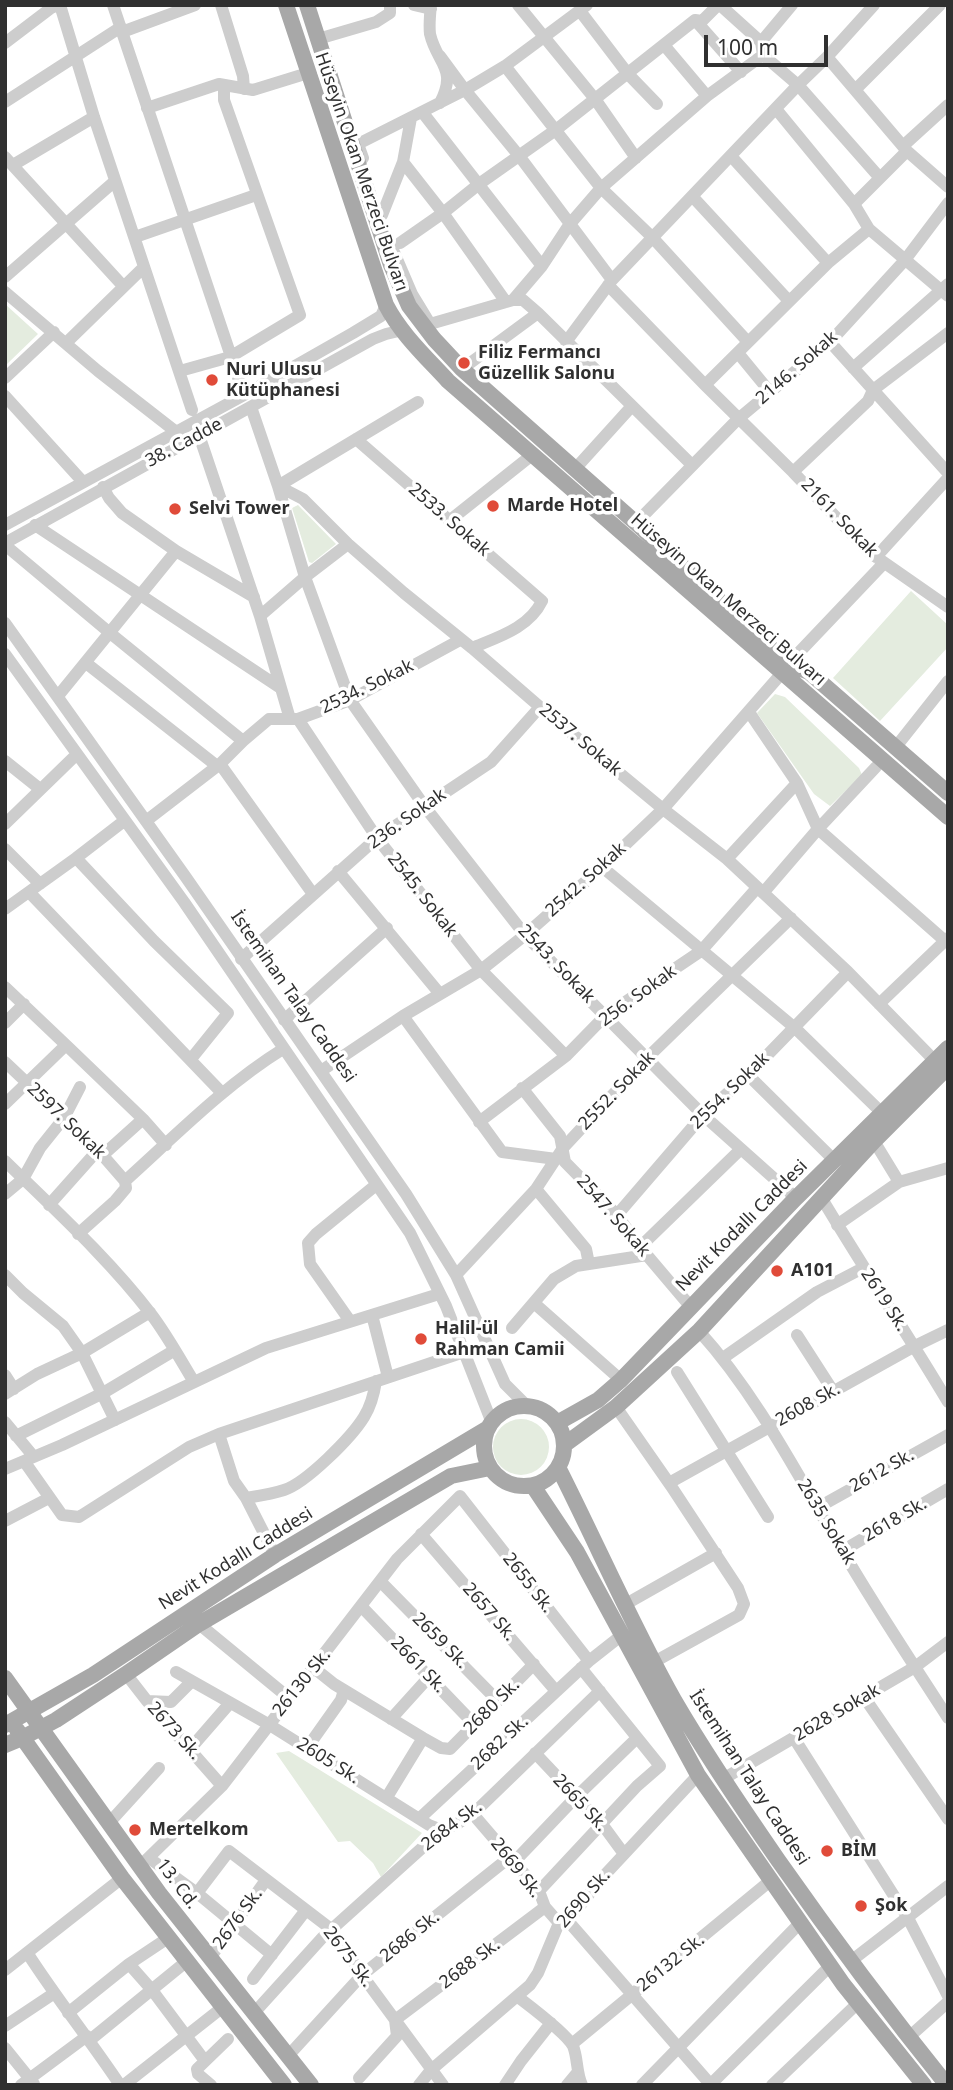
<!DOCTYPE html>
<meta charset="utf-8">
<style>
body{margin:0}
#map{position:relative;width:953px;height:2090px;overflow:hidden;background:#fff;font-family:"Noto Sans",sans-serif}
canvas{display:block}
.frame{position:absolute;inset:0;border:7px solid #303030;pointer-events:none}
.scale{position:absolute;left:704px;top:35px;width:124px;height:32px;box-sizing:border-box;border:4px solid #303030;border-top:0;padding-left:9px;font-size:21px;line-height:24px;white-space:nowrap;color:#303030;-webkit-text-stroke:5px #fff;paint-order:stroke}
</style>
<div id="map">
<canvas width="953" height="2090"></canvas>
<div class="frame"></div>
<div class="scale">100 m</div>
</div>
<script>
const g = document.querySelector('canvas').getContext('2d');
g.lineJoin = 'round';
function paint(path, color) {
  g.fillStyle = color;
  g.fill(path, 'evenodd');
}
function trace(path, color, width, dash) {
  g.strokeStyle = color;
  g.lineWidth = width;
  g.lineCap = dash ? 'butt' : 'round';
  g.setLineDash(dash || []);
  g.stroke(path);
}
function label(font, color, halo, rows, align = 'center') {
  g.font = font + ' "Noto Sans",sans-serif';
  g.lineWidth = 7;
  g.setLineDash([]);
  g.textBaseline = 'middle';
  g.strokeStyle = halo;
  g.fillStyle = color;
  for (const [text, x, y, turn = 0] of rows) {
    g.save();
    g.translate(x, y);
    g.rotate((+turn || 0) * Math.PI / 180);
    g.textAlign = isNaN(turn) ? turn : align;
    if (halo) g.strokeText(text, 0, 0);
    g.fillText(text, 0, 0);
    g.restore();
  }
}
paint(new Path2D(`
 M5,304L38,334L5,366Z
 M298,505L336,544L312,563L309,562L292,508Z
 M911,591L948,625V647L880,721L833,678Z
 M775,694L785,697L859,768L862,775L830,806L814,794L757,713Z
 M493 1447a28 28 0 1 1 56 0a28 28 0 1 1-56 0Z
 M289,1751L422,1833L381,1877L373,1863L350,1841L338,1842L276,1753Z`), '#e4ecdf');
trace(new Path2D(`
 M60,5L94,117L192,410
 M113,5L244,395
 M221,5L243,76L244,89
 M414,5L431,9
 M431,5C430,14 429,25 430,34C437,64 458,68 440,103
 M518,5L595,99L636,158
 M720,5L761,42L763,55L798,85L880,178
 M580,11L628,74L657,104
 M695,20L741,72
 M122,32L195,5
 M318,39L376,22L390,13V5
 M761,42L792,5
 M5,43L51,8L58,5
 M664,45L707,96
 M440,56L465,90L520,157L612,280
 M827,57L907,151L948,187
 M505,66L601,188L652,237L748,342
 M856,89L940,5
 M5,102L121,27
 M147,108L219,84L253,90L308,73
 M776,109L854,204L869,229L948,296
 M423,113L542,266
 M903,146L948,105
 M731,156L828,263
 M5,157L123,286
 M363,158L358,144L465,90L505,66L587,5
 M403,162L443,213L506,302
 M13,165L94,117
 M692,196L789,301
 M854,204L907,151
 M382,215L403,162L411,118
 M135,237L256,195
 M400,243L443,213L479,184L557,129L695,20L702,21L718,5
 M391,245L412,294L429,322
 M5,277L115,181
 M608,285L705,385L793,472L869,552L948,607
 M5,292L98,371L175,431
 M513,300L542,266L569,225L601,188L707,96L763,55
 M426,329L430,324L513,300H523L538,313L692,465
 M566,342L612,280L798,85L827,57L874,5
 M830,342L948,473
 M66,343L144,267
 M738,353L770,392
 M853,368L948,284
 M462,369L538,313
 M180,371L230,357L300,315L224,100V85
 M5,378L54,332
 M705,385L828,263L869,229
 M5,396L83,482
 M418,402L278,486L305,577L350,700L425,807L525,935L703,1115L796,1198
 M251,407L278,486L303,499L348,544L404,593L472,648L540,707L663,809L727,859L848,972L934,1060
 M199,435L260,616L290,719
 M356,439L542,601C529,628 498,637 472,648
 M575,469L632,406
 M793,472L868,401L873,390L948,333
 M103,487L109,498L122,513L176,551L254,597
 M449,521L532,455
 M636,523L738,419L830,342L905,260L948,203
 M5,525L244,395L353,333L381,316L386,305
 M35,525L279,687
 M5,543L373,339L386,334L403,330
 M5,545L110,633L243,741
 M876,557L948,478
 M260,616L305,577L348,544
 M5,623L185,876L406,1194L456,1275L505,1384L527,1406
 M5,654L184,902L410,1233L446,1306L492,1423
 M86,663L217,766
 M788,664L884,563
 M58,696L176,551
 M749,712L797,783L818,829L944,940
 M298,719L377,838L481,970L566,1056
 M895,748L948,681
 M5,761L40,789
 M220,764L313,894
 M146,821L220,764L243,741L269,719H298L350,700L460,640
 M5,824L76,755
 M5,849L40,884
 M76,858L154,941L228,1013L191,1059
 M727,859L797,783
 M602,867L795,1028L881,1112
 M338,871L440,994
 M29,892L222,1093
 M763,893L818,829L876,767
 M5,909L76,858L124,821
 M241,959L377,838L491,762L540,707
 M5,987L66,1045L5,1104
 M879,1004L948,938
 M403,1016L502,1152L556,1159
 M284,1020L387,928
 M5,1023L24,1004
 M66,1045L143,1119L166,1145
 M5,1062L98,1150L125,1181
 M321,1071L403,1016L481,970L525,935L602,867L663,809L782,673
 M748,1075L834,1160
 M522,1088L560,1136L565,1162L617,1215L640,1247L690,1306
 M479,1122L566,1056L606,1015L701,951L757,888
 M874,1141L899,1182
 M103,1155L143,1119
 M5,1161C54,1209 109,1259 151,1314C167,1335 180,1359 194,1382
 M536,1189L586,1249L589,1264
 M5,1194L23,1179L40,1148L64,1118L80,1087
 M821,1197C862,1266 907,1333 948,1402
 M49,1205L98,1150
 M617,1215L703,1115L748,1075L848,972
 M837,1225L899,1182L948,1168
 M78,1234L115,1201L126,1188L125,1181C176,1135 225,1085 283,1049
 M640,1247L741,1149
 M5,1275L23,1293L63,1326L82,1353L115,1420
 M456,1275L536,1189L563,1148L647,1058L791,918
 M534,1303L621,1380
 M372,1315L388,1377
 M350,1321L310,1264L308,1243L316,1234L376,1185
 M512,1328L554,1279L576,1266L647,1255
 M699,1331C757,1395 798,1476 842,1550C875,1607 912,1662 948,1718
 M797,1335L833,1391
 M723,1358L817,1292L863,1268
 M677,1372L768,1517
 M5,1375L14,1389
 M5,1394L37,1374L82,1353L150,1312
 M616,1407L671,1486L738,1588L744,1604L739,1615L654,1662
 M5,1422L34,1457
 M219,1434L234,1481L246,1498L275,1555
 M16,1436L103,1393L175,1350
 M24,1461L62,1515L79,1517L189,1447L219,1434L464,1352
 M5,1469L62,1445L266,1348L439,1294
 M669,1483L915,1346L948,1330
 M246,1498C258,1496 272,1494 284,1490C306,1483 351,1438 364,1417C371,1406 374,1394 376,1381
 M817,1508L948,1435
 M5,1521L49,1498
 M421,1534L556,1691
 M842,1551L948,1489
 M380,1581L498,1701
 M626,1604L716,1553
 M361,1606L475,1725
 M199,1624L289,1698
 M589,1661L622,1635
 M314,1668L334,1684L423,1738L441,1748L450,1749L534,1664
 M176,1672L268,1724L429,1825L442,1830
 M126,1674L147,1701L222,1786
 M864,1697L948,1819
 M147,1701L171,1702L192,1681
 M391,1719L429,1677
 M794,1738L908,1918L948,1996
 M307,1748L341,1700L344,1690
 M190,1749L230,1703
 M535,1753L602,1824L624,1854
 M723,1779L915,1667L948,1642
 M387,1797L423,1738
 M472,1813L539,1891L545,1907L559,1923
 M109,1823L159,1768
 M149,1858L197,1893L272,1955
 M514,1862L575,1798L637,1738
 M140,1866L222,1786L397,1559L460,1496L589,1661L420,1818
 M539,1891L637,1786L660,1766L581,1668
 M197,1893L229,1851L331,1929L362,1975L443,2085
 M568,1921L711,2085
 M28,1954C57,1999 90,2040 120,2085
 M210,1958L266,1880
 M851,1961L948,1886
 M129,1964L152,1990L205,2061
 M5,1970L122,1878
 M253,1979L306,1910
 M518,1997C531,2007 566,2033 573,2046C578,2058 576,2072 582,2085
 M68,2013L129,1964L168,1938
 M254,2013L322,1938L442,1830L457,1824L477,1810L600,1691
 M5,2026L53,1994
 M909,2037L948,2002
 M90,2040L187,1961
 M572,2044L770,1881
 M5,2048L34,2084
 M288,2056L362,1975L510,1857
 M359,2078L397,2036L395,2020L545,1907
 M21,2085L87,2036
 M124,2085L223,2007
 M211,2085L198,2074L197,2069L228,2039
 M419,2085L431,2070L530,1985L538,1973L559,1923L568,1921L600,1880L698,1775
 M505,2085L521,2061L551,2023
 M567,2085L577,2073
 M642,2085L800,1923
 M710,2085L830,1966
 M772,2085L858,2003`), '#cdcdcd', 12);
trace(new Path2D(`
 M286,5L386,305C401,334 426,357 448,381L948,817
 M307,5L391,265L409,306L434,339L462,369L636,523L786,662
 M788,664L809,672L948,793
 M484 1446a40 40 0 1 1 80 0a40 40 0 1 1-80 0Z
 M557,1423L598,1400L621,1380L796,1198L948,1048
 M564,1445L616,1407L699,1331L874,1141L948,1067
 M558,1467C597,1544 632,1625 674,1700C706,1755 742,1808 778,1860C832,1937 888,2012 947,2085
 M533,1486L577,1552L698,1775L843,1984L924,2085
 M5,1678L159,1893L311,2085
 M5,1725L93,1675L275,1555L488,1428
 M17,1730L122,1878L284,2085
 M5,1745L22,1738L56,1720L126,1674L199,1624L451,1476L490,1468`), '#a8a8a8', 16);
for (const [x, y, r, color] of [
 [464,363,7,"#e04b39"],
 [212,380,7,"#e04b39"],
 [493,506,7,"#e04b39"],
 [175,509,7,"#e04b39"],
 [777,1271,7,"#e04b39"],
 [421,1339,7,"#e04b39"],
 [135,1830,7,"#e04b39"],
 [827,1851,7,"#e04b39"],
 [861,1906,7,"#e04b39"]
]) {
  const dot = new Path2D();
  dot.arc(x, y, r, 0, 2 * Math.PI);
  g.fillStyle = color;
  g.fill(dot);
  trace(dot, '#fff', 2.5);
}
label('18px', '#303030', '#fff', [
 ["Hüseyin Okan Merzeci Bulvarı",361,172,71],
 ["2146. Sokak",797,368,-41],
 ["38. Cadde",184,443,-28],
 ["2161. Sokak",839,518,46],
 ["2533. Sokak",449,520,41],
 ["Hüseyin Okan Merzeci Bulvarı",728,600,41],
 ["2534. Sokak",367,687,-26],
 ["2537. Sokak",580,740,40],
 ["236. Sokak",407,819,-35],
 ["2542. Sokak",586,880,-42],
 ["2545. Sokak",422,895,52],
 ["2543. Sokak",556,964,46],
 ["256. Sokak",638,996,-36],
 ["İstemihan Talay Caddesi",293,997,55],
 ["2552. Sokak",617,1091,-46],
 ["2554. Sokak",730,1091,-44],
 ["2597. Sokak",66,1121,44],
 ["2547. Sokak",613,1216,49],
 ["Nevit Kodallı Caddesi",742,1226,-45],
 ["2619 Sk.",884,1300,57],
 ["2608 Sk.",808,1405,-29],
 ["2612 Sk.",882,1471,-29],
 ["2618 Sk.",895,1520,-30],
 ["2635 Sokak",826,1522,59],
 ["Nevit Kodallı Caddesi",236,1559,-32],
 ["2655 Sk.",528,1583,52],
 ["2657 Sk.",489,1612,49],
 ["2659 Sk.",440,1641,45],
 ["2661 Sk.",418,1665,46],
 ["26130 Sk.",302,1683,-51],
 ["2680 Sk.",492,1707,-45],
 ["2628 Sokak",837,1713,-30],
 ["2673 Sk.",174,1731,48],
 ["2682 Sk.",500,1743,-43],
 ["2605 Sk.",328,1761,32],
 ["İstemihan Talay Caddesi",749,1778,57],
 ["2665 Sk.",580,1803,47],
 ["2684 Sk.",452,1826,-37],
 ["2669 Sk.",516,1868,52],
 ["13. Cd.",177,1884,53],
 ["2690 Sk.",584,1899,-49],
 ["2676 Sk.",238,1919,-54],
 ["2686 Sk.",410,1937,-39],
 ["2675 Sk.",348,1957,53],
 ["26132 Sk.",671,1963,-39],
 ["2688 Sk.",470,1964,-37]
]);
label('bold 18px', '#303030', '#fff', [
 ["Filiz Fermancı",478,353],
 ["Güzellik Salonu",478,374],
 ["Nuri Ulusu",226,370],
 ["Kütüphanesi",226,391],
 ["Marde Hotel",507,506],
 ["Selvi Tower",189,509],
 ["A101",791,1271],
 ["Halil-ül",435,1329],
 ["Rahman Camii",435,1350],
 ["Mertelkom",149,1830],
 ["BİM",841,1851],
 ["Şok",875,1906]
], 'left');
</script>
